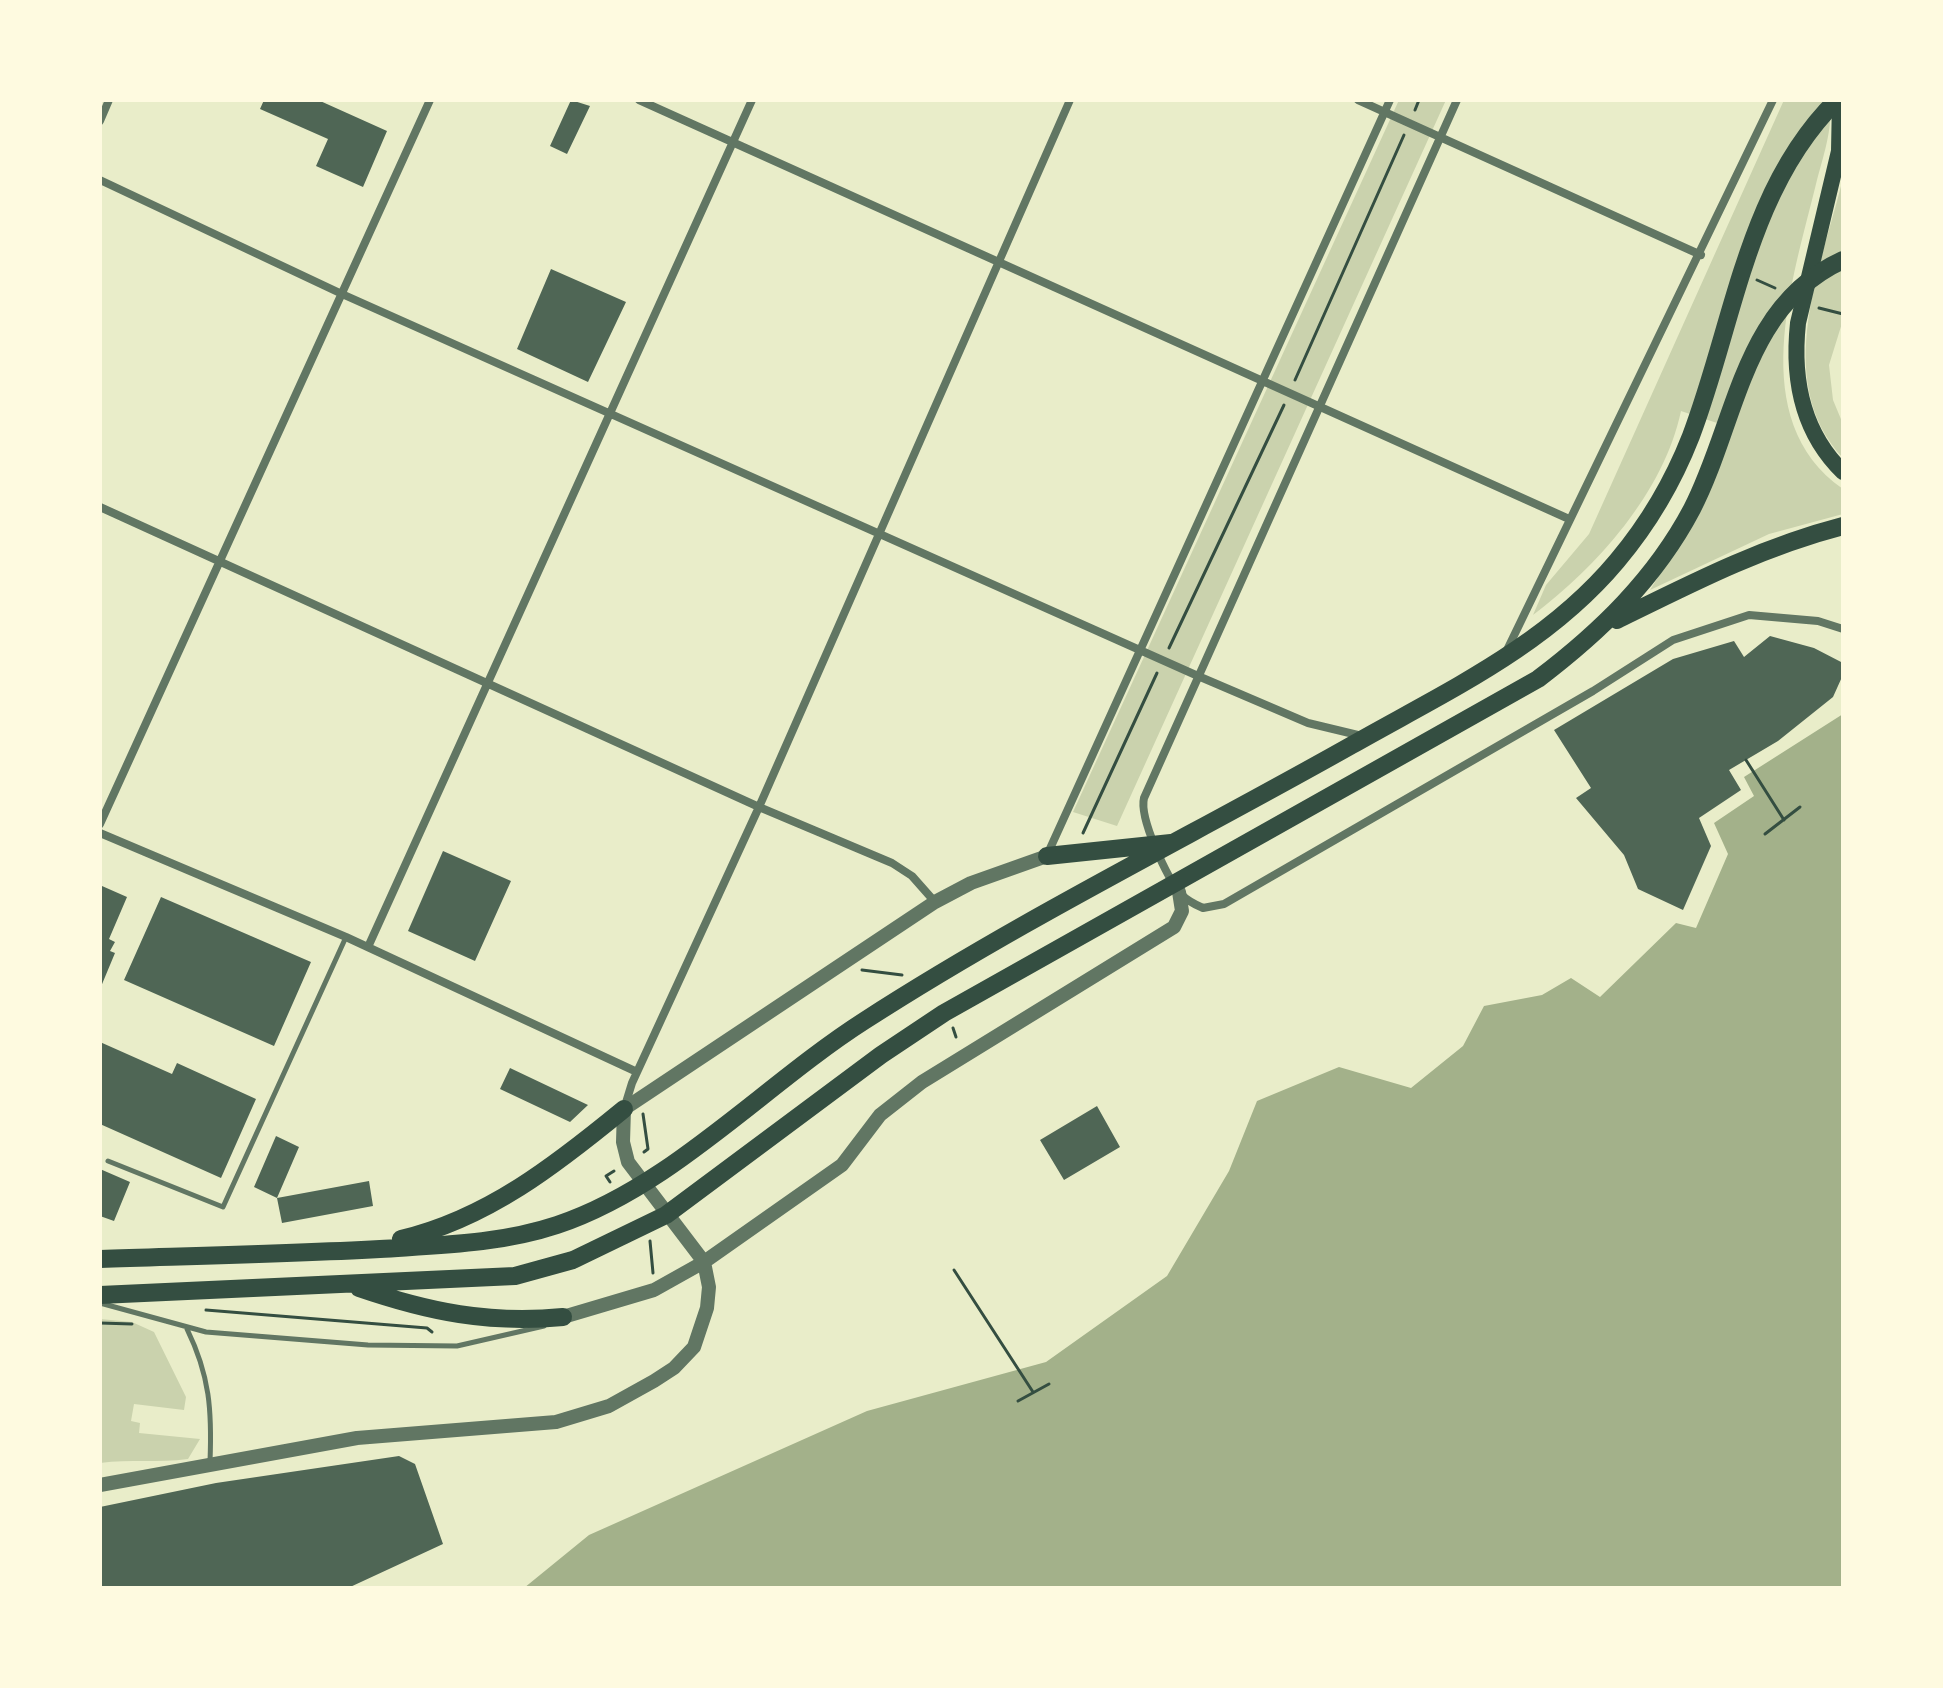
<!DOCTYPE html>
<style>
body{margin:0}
#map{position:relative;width:1943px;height:1688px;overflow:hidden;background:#e9edc9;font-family:Manrope,sans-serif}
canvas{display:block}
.frame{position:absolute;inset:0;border:102px solid #fefae0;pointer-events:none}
</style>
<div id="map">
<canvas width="1943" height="1688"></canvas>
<div class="frame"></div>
</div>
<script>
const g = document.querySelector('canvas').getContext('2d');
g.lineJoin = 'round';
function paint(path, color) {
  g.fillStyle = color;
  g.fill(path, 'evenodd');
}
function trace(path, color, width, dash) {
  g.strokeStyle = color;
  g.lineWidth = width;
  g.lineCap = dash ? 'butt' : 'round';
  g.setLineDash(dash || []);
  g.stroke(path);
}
paint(new Path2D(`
 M1399,100H1446L1117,826L1073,812Z
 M1784,100H1830C1833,130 1823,156 1816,184C1793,279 1744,420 1843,489V514L1769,534L1650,590L1673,553L1729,427L1681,411C1664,492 1597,567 1533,615L1546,585L1589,534Z
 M1843,178V320L1829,365L1833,400L1843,424V458C1771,381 1822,265 1843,178Z
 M100,1319L132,1322L154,1332L186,1397L184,1410L134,1404L131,1421L140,1423L139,1433L200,1439L188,1459C158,1463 130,1459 100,1463Z`), '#cad2ad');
paint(new Path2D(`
 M1843,714V1588H524L589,1535L867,1411L1046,1362L1167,1276L1229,1171L1257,1101L1339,1067L1411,1088L1463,1046L1484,1006L1542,995L1571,978L1600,997L1676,923L1696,928L1728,854L1714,823L1754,796L1744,777Z`), '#a3b18a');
paint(new Path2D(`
 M264,100H318L387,131L363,187L316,166L328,139L260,109Z
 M571,100L590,106L567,154L550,146Z
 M551,269L626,302L588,382L517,349Z
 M1770,636L1814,648L1843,663L1842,677L1833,697L1778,741L1729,770L1741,790L1699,818L1711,846L1683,910L1638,889L1624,855L1576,798L1591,788L1554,730L1673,659L1734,641L1744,657Z
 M443,851L511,881L475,961L408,931Z
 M102,886L127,897L109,939L115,942L110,951L115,953L100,989Z
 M161,897L311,962L274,1046L124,980Z
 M100,1042L172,1074L177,1063L256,1099L221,1178L100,1124Z
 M510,1068L588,1105L570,1122L500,1089Z
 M1097,1106L1120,1147L1064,1180L1040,1140Z
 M276,1136L299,1147L277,1198L254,1187Z
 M100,1169L130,1182L114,1221L100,1216Z
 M369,1181L373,1206L282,1223L277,1198Z
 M399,1456L415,1464L443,1544L348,1588H100V1507L216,1483Z`), '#4f6655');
trace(new Path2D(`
 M1415,110L1419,100
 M1757,280L1775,288
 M1819,308L1843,314
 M1295,380L1404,135
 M1169,648L1284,405
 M1746,760L1784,820
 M1083,833L1157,673
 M1765,834L1800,807
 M862,970L902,975
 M953,1028L956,1037
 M643,1114L648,1149L644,1152
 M610,1182L606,1176L614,1171
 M650,1241L653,1273
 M954,1270L1033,1392
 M206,1310L427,1328L432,1332
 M100,1323L132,1324
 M1018,1401L1049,1384`), '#344e41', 3);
trace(new Path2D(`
 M108,1161L223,1207L346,937
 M100,1303L206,1332L368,1345L457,1346L544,1326
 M187,1329C210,1376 212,1411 210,1462`), '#617663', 5);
trace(new Path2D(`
 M639,100L1569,519
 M1358,100L1701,255
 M1457,100L1144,798C1139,818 1167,878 1181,894C1187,901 1196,905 1203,908L1224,904L1593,691L1673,640L1749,615L1818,621L1843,629
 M100,121L109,100
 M100,180L342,294L1198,676L1308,723L1362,736
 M100,507L759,807L892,863L912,876L935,902
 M1507,650L1773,100
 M100,824L430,100
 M100,833L346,937L637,1072
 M1048,853L1390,100
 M368,947L752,100
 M624,1109L632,1083L759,807L1070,100`), '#617663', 8);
trace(new Path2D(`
 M563,1317L654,1290L704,1262L842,1165L880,1115L922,1082L1174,927L1182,911L1179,892
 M100,1485L357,1438L556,1422L609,1406L654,1381L674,1368L694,1347L707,1308L709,1287L704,1262L628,1162L623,1142L624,1109L935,902L971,883L1047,856`), '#617663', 14);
trace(new Path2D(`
 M1840,100L1839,151L1798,323C1792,379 1802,432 1843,472`), '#344e41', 16);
trace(new Path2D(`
 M1617,620C1692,583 1762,547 1843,526
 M1047,856L1171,843
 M401,1239C487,1219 557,1164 624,1109
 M100,1259C193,1256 287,1254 380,1249C440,1245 500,1244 557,1225C671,1187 764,1085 864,1021C1022,919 1189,837 1352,745C1447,691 1546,646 1617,561C1649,523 1673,482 1691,436C1734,323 1747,188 1837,100
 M359,1288C429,1312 489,1324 563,1317
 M100,1295L515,1276L573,1260L666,1215L881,1055L944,1013L1538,679C1600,632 1655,579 1692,509C1737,422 1742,306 1843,260`), '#344e41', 18);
</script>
